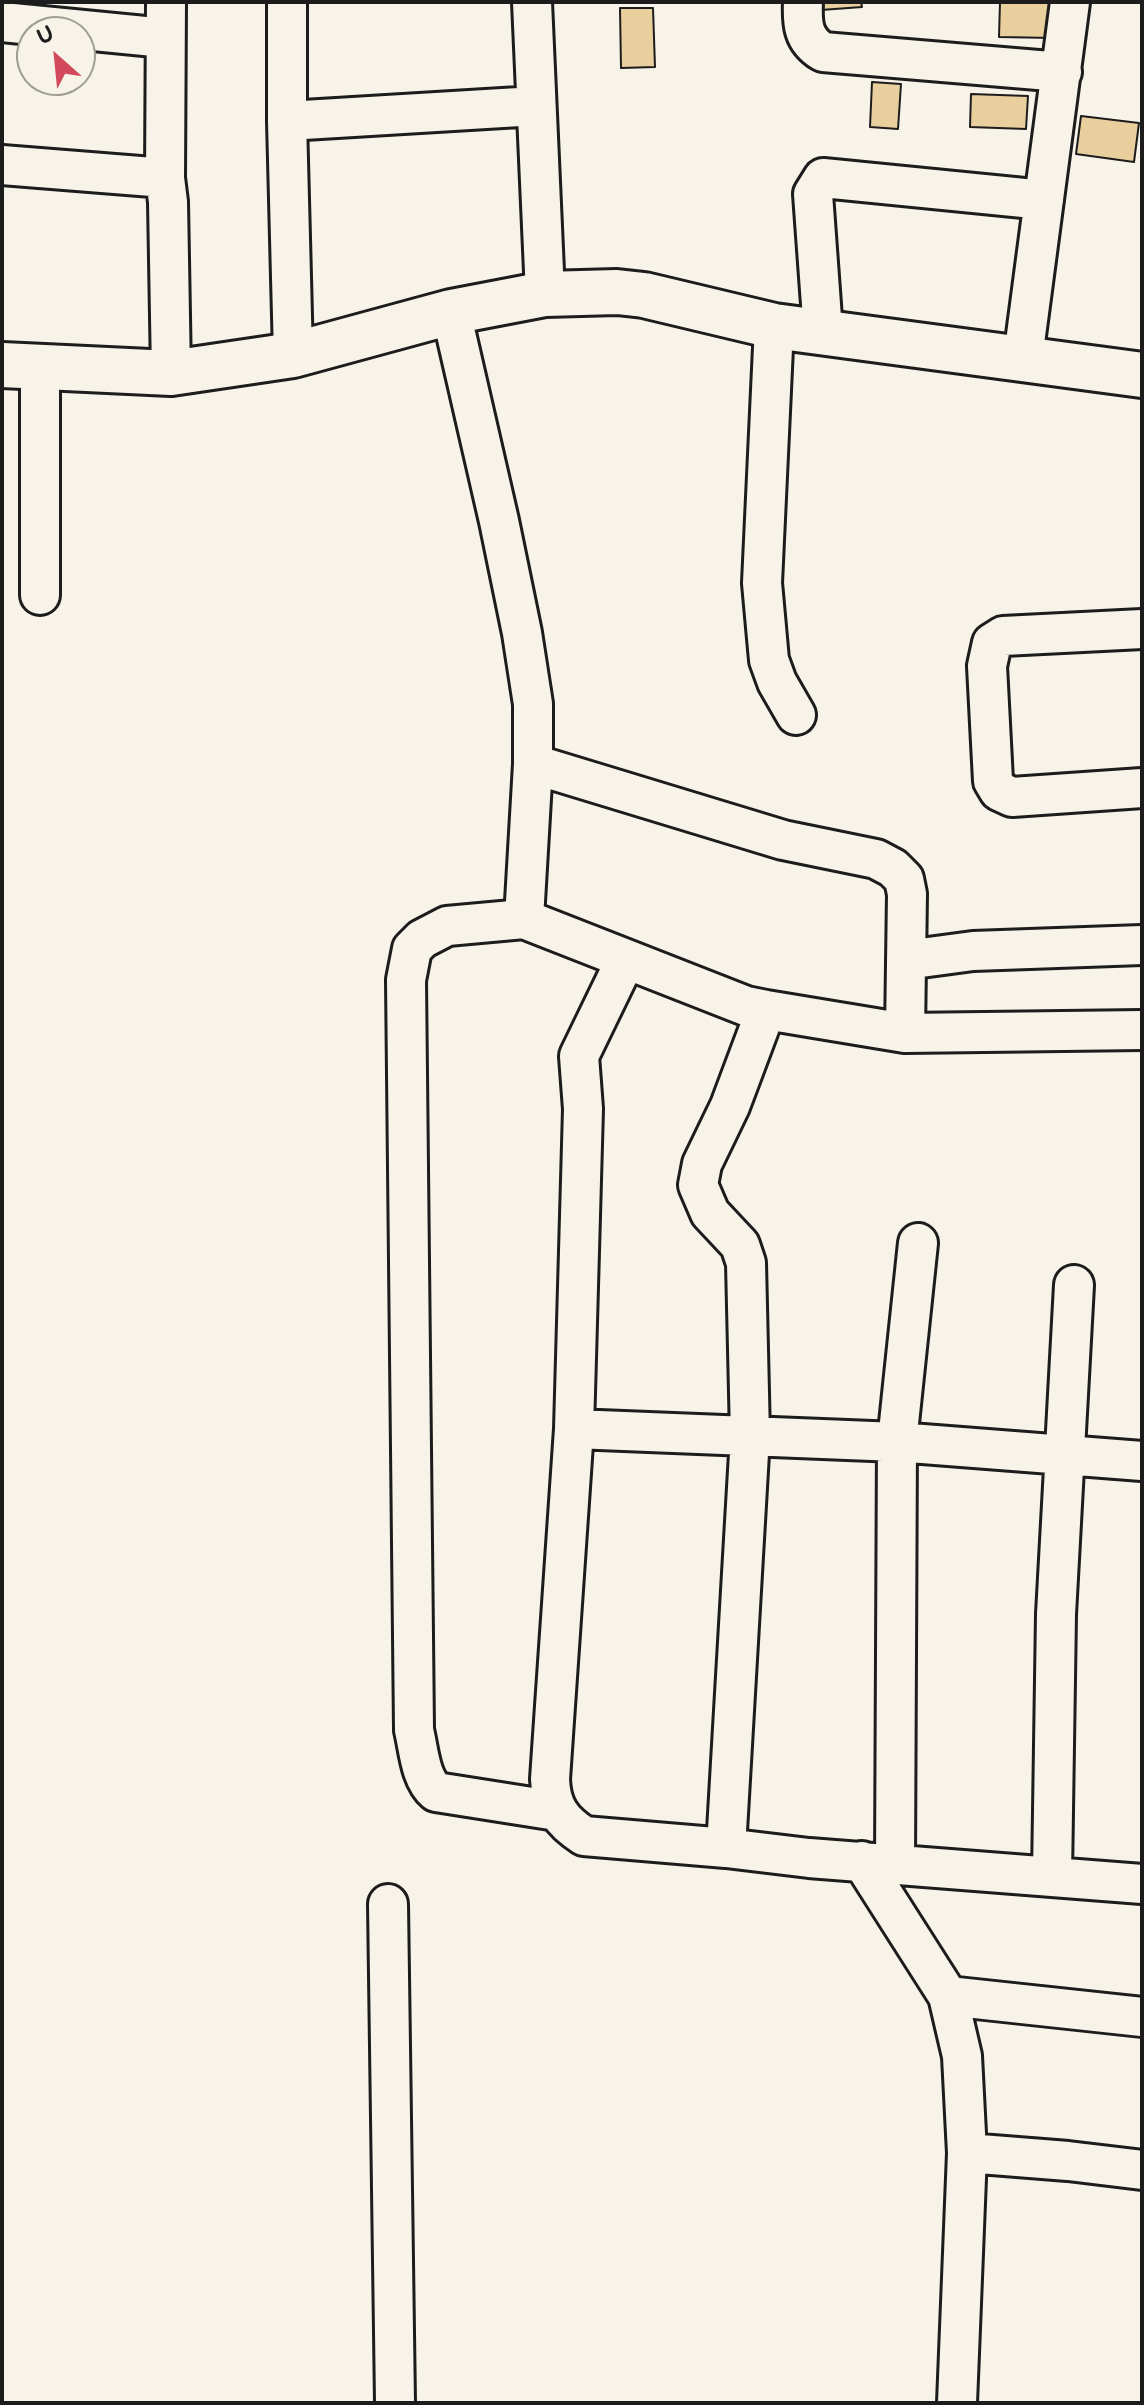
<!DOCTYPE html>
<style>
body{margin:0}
#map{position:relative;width:1144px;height:2405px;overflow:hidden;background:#f7f3e8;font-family:"Balsamiq Sans",sans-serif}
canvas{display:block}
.frame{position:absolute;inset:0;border:4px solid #1c1c1c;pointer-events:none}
.north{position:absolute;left:16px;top:16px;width:80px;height:80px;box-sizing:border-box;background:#f7f3e8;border:2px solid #9f9d96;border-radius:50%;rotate:333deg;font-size:22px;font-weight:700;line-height:32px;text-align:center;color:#1c1c1c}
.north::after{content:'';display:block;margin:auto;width:28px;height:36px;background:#d1495b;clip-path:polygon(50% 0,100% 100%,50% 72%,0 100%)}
</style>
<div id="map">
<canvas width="1144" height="2405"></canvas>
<div class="frame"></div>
<div class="north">U</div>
</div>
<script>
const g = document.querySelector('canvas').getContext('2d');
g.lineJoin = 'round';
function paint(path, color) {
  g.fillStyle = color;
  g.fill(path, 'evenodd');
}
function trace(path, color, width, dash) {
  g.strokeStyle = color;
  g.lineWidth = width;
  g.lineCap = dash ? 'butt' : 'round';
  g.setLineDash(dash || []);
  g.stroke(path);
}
const building = new Path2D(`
 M820,2H861L862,7L821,10Z
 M1000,2H1055L1054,38L999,37Z
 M620,8H653L655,67L621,68Z
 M872,82L901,84L898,129L870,127Z
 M971,94L1028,96L1026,129L970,127Z
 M1081,116L1139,123L1134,162L1076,154Z`);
paint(building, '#e9cf9e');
trace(building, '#1c1c1c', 2);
const minor = new Path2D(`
 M166,2L165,178L168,202L171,373
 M287,2V121L293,355
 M532,2L545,294
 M803,2C802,24 803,40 823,52L1062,72
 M2,22L165,38
 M287,121L536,106
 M2,165L165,178
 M451,312L499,521L522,633L533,704V764L524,919
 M774,326L762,583L769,660L777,682L796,715
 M823,332L813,194L823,178L1044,200
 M1023,358L1070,2
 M40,368V595
 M1142,629L1003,636L992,643L987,666L993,781L999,791L1012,797L1142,788
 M533,764L783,840L876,859L893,868L904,879L907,894L905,1033
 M626,959L579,1056L583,1109L574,1429L550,1779C551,1807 561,1821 584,1836L726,1848L809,1858L1142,1884
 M906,960L973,951L1142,945
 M574,1429L897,1442L1142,1461
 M557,1811L436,1792C420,1778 419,1751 414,1730L406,980L412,949L422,939L447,926L524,919L746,1006L766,1010L905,1033L1142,1030
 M726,1848L750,1436L746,1263L740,1245L710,1213L698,1185L702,1164L730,1106L766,1010
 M862,1861L948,1996L962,2056L967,2153L1068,2161L1142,2170
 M895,1864L897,1442L918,1243
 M1052,1876L1056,1614L1074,1285
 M388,1904L395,2403
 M948,1996L1142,2017
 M957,2403L967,2153`);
const tertiary = new Path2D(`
 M2,365L171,373L293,355L451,312L545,294L617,292L644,295L774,326L1142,375`);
trace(minor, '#1c1c1c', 44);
trace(tertiary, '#1c1c1c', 50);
trace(minor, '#f7f3e8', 38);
trace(tertiary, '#f7f3e8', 44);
</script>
